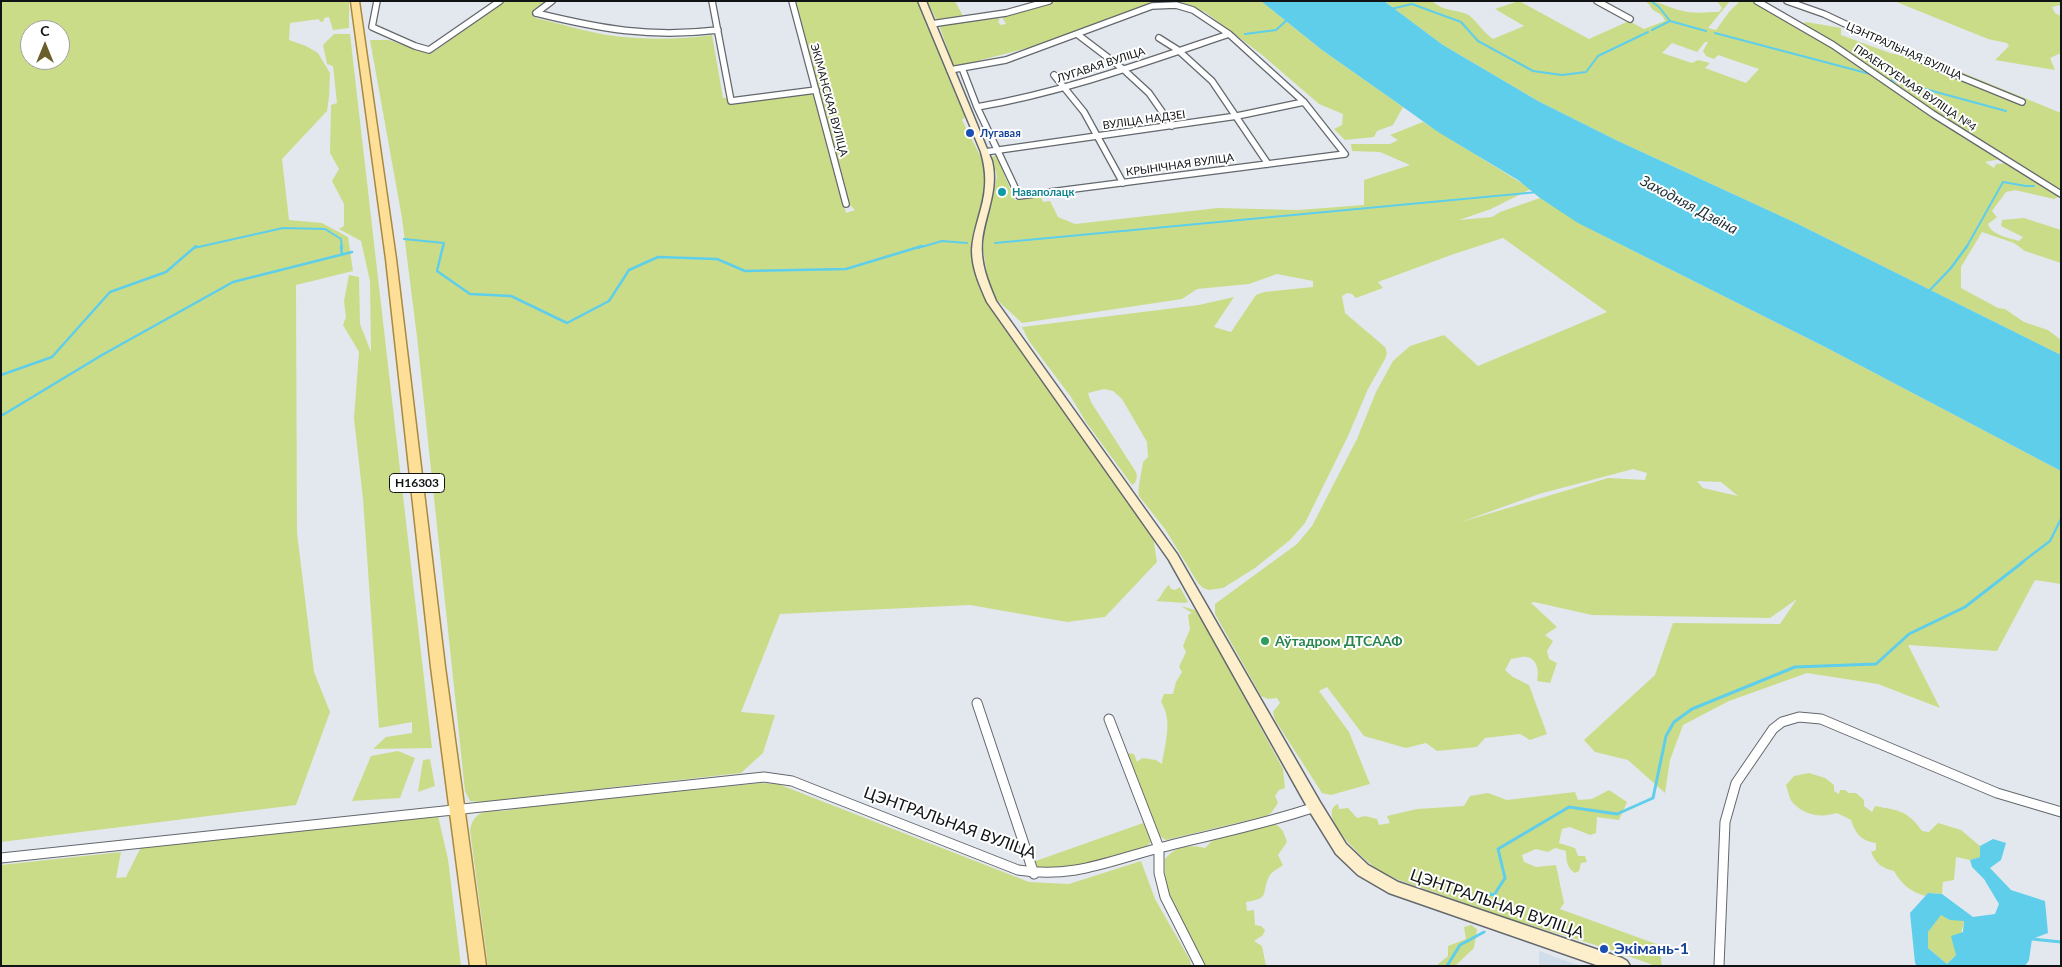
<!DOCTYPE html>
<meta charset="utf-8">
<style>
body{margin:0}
#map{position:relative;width:2062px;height:967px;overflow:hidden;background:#e2e8ee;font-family:Lato,sans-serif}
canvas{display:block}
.frame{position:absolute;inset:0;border:2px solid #111315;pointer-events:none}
.north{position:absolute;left:20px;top:20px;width:50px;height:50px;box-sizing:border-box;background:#fff;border:1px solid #a0a1a1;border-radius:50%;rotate:0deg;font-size:14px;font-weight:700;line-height:20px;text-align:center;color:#111315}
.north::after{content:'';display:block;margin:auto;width:18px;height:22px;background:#6a5e2b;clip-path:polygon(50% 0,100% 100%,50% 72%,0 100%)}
</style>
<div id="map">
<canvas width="2062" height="967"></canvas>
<div class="frame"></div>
<div class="north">С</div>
</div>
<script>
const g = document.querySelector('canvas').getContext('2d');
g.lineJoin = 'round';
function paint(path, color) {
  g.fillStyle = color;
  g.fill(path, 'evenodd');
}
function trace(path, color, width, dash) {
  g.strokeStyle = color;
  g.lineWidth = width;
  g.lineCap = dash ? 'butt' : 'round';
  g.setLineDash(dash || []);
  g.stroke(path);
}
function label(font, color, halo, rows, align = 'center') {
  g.font = font + ' Lato,sans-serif';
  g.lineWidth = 4;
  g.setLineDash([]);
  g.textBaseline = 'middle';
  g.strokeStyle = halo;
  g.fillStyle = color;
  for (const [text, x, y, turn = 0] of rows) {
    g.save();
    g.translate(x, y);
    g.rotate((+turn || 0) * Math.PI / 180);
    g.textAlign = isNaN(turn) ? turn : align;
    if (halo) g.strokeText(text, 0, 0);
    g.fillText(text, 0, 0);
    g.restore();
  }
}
paint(new Path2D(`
 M1539,951L1580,966H1539Z`), '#d2ddea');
paint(new Path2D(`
 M1,1H349V28L333,30L329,17L324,18V21L320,22L319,19L290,23L289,40L306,46L318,53L330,73L329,97L327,111L282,159L289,220L322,223L348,237L353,271L296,285L297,533L314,672L330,712L296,805L1,842ZM30,30H60V60H30Z
 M503,1H548L532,13V15H538L535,18C559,23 583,31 607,35C643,40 677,40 712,35L723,98H728L729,104L813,93L822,121L846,213L855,210L849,204L796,1H917L965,117L962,120L986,167L985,194L975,231L972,263L987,303L1002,325L1153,536L1157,562L1105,617L1067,622L970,605L780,614L741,712L775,715L763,753L741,773L482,802L470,801L465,791L417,337L402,218L370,40H389L427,53L435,51Z
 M927,1H955L964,18L936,19Z
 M1052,1H1261L1322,50L1403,107L1393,125L1377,131L1374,137L1345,140L1334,129L1342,125L1343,114L1319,104L1261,54L1205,12L1184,5L1169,3L1047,43L954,67L939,25L997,17L1000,20L998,21L1000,25L1006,24L1002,17L1003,15Z
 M1384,1H1432C1446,13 1460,9 1470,16C1478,23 1483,32 1493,39L1524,26L1495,9L1519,1L1589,39L1629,21L1644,29L1665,21C1662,13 1659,14 1653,10C1650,7 1650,4 1645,1C1661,1 1668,8 1683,11C1694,14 1707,12 1719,12L1722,8L1717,1H1730L1708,28L1716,30L1729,12L1740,1H1755L1825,42L2000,159L1985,162L1994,168L1996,164L2007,163L2061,196L2054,199L2015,190L2006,192L1992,211L1997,217L1988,224C1991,235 2010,238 2019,241L2023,237L2001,226L2002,220L2024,218L2061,230V263L2025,251L2014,243L1982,232L1961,267V288L1998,308L2005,309L2024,322L2048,330L2061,340V355L1796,223L1618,141L1538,101L1443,45ZM1705,42H1708L1703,51L1706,56L1714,59L1718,55L1759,69L1746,83L1705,68L1710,63L1698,60L1692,63L1662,53L1672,43L1697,52Z
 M1894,1H2061V5L2052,7L2055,13L2061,16V53L2050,58L2055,70L1995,60L2009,46L2007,43L1988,39Z
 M1806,22L1841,28V35L1890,53L1944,65L2061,113V192L1934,113L1801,25Z
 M334,34H350L432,748L373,749L386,737L412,733V722L379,728L363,499L354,418L359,352L343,325L346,317L344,301L349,275L359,277L360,324L371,352L370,281L361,241L339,229L344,226V204L332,181L339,169L330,153L331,105L337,103L333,66L327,64L323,45Z
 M1423,122L1531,189L1491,209L1459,220L1492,217L1500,212L1540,198L1598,233L1829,349L2061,471V584L2035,580L1997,651L1908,645L1940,708L1878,684L1807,673L1729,701L1683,725L1670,760L1665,793L1628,760L1595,752L1584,740L1655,675L1673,623L1780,624L1797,599L1770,618L1592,615L1534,602L1531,603L1557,627L1545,635L1553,641L1547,651L1549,659L1557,663L1550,683L1537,681C1539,673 1538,659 1527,657C1523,656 1515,659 1511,659L1505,670L1513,677L1529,685L1547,734L1530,740L1520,734L1485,738L1477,747L1437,751L1426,743L1406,748L1364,736L1327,687L1319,691L1349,732L1370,784L1331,795L1322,793L1275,720L1273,712L1280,703L1277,698L1268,699L1261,696L1215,614V604L1297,544L1312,526L1357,439L1376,392L1393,361L1410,346L1444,335L1478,366L1607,312L1503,238L1451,255L1378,282L1383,288L1356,298L1352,294L1347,293L1342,296L1345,313L1385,347L1387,353L1385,359L1368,389L1348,436L1305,523L1290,540L1255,568L1223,588L1209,590L1203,588L1198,583L1165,529L1139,496C1137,490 1142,471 1143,462L1148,457L1147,442L1122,399L1113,391L1104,389L1088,393L1091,402L1136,472L1137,477L1135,483L1132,485L1086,422L1071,397L1029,341L1022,327L1199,305L1234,297L1214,327L1231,332L1256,295L1264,292L1313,287V281L1277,274L1249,284L1197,289L1182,299L1022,323L997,300L990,286L987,275L983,249L984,236L997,177L992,157L996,155L1015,200L1041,197L1043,202L1050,201L1058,217L1075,224L1218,208L1298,210L1364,205V180L1410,165L1380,152L1352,151L1351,144H1390L1398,140L1390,135ZM1633,469L1647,473L1645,480L1608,478L1461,522L1539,494ZM1697,481L1721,482L1738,496L1703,488Z
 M1169,585L1171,589L1175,590L1180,587L1188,602L1185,603L1156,601C1162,597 1163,589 1169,585Z
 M1181,606L1195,610L1206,627L1283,769L1285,788L1279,790L1275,796L1278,803L1271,813L1266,816L1166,840L1159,836L1125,755L1128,753L1134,754L1137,762L1142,758L1156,760L1162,764C1165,744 1173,720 1161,702L1164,694H1173L1176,682L1182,672L1179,667L1186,652L1183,646L1190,629L1188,615L1192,613Z
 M398,751L415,758L400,798L352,801L371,756Z
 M430,759L435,786L418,792L423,760Z
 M1809,773L1825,778L1834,785V791L1839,794L1840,790H1845L1849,793H1856L1864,800V806L1872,812L1875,806C1900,811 1907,810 1922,831L1929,832L1938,823L1961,830L1980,846V857L1970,860L1956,857L1954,880L1943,882L1942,894L1928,893L1925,896C1910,891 1902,885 1894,871C1882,868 1876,864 1871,852L1876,850V843C1861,841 1856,834 1851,820L1837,813C1821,818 1806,816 1793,803C1789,799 1788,790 1786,785L1794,776Z
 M761,783L778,784L1029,882L1069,884L1141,861L1155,899L1190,960L1191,966H488L470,830C475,806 491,813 509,810C515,809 520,808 526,807Z
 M1609,790L1627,802L1619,820L1597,817L1596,833L1590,835L1570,827L1562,829L1559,843L1575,848L1578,856H1585L1587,862L1581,863L1579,871L1575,873C1567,868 1566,860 1566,851L1555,848L1548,852L1536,849L1522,855L1524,862L1536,867L1556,865L1564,903L1560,909L1659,945L1662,966H1656L1608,949V944L1602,942V947L1510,919L1396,879C1390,876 1382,872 1376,868C1364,860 1314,814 1338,804L1339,809L1348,808L1357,818L1365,816L1377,819L1379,825L1390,823L1387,816L1417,809L1464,806L1470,796L1488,793L1507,800L1575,792L1578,800L1592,799Z
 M438,816L448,859L461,966H1V865L121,852L116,878L126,877L141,847Z
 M1146,822L1152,841L1144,849L1070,868L1036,869L1033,862Z
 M1268,825H1277L1283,831L1287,842L1278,855L1283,865C1279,868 1273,871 1270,875C1260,893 1272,898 1246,902L1247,911L1254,910L1255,925L1261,926L1265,930L1263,935L1254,941L1262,946L1266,966H1205C1187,932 1162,898 1165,859C1175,846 1190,844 1205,848L1212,841Z
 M1941,914L1964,921L1956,955L1947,964L1928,948V932Z
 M1471,925L1477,929L1474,948L1455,966H1436L1448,956V946L1466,939L1464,927Z`), '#cbdc89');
paint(new Path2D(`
 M1261,1H1384L1443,45L1538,101L1618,141L1796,223L2061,355V471L1829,349L1578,223L1540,198L1518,180L1438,132L1403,107L1322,50Z
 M1993,839L2006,843L2001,860L1990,868L2011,890L2045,901L2048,933L2032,939L2029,960L2025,966H1917L1915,963L1910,913L1928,893L1942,894L1973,917L1995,914L1999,904L1984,879L1972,867L1970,860L1980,857V846ZM1941,915L1950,920L1964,921L1963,932L1951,936L1956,955L1947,964L1928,948V932Z`), '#5eceeb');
trace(new Path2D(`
 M1651,1L1659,7L1670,21L1706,31
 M1391,9L1412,4L1461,22L1478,41L1533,71L1562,75L1586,72L1598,56L1648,32
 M1652,30L1670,21
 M1715,33L1874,75
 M1245,34L1276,30L1287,20
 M1892,80L2006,111
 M404,239L444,243L443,248
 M995,243L1538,192
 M194,248L283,228L325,229L341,239L342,248
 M918,248L942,241L967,243
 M1966,248L2003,182L2026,186H2034`), '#5eceeb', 2);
trace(new Path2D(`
 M341,246L342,255
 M443,246L437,271L470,294L511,296L567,323L609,301L629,270L658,257L717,259L745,271L846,269L922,246
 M1928,292L1951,268L1967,246
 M1,375L52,357L110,292L166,272L196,246
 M1,416L102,355L233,282L352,252
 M2021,563L2050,541L2061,519`), '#5eceeb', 2.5);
trace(new Path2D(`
 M1487,906L1486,896L1489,894L1494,895L1505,878L1498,849L1569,807L1617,814L1653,798L1666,736L1674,722L1692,709L1795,667L1876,664L1909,634L1965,607L2023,562
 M2032,939L2061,942
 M1447,966L1460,945L1484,932`), '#5eceeb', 3);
const minorFar1 = new Path2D(`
 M377,1L372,27L415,46L429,50L500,1
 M712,1L731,101L816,90
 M792,1L846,204
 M1597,1L1630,19
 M1757,1L1833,45L1933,114L2061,194
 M1787,1L1824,14L1941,69L2022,102
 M536,13C601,29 650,38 718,30
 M536,13L552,1
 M931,24L1006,13L1049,1
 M1077,34L1123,69L1149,93L1172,126
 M1159,38L1178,50L1212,81L1268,164
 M950,70L1006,60L1152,6L1176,5L1193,10L1229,34L1304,102L1345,154L1019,196L977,107L962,68
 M1054,75L1084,112L1123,183
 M977,107C1064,92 1146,62 1229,34
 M985,152L1237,116L1304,102`);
const minor = new Path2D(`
 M977,703L1034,874
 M1109,719L1159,848V873L1165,897L1200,966
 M1,858L764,777L792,781L1018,870C1074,879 1111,860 1163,847C1214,834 1265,824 1315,807
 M1719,966L1725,822L1736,783L1773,729L1782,722L1799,717L1821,719L1997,793L2061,812`);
const secondary = new Path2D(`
 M918,1H926L992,161C999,190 985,214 982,241C980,263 988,282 996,301L1177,554L1320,802L1346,844L1368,865L1398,882L1622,958L1627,961L1630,966H1599L1389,893L1358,875L1336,854L1310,812L1169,560L987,302C980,286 972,269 972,250C973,228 984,208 985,186C986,174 984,163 981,152Z`);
const primary = new Path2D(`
 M351,1H359L396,259L445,667L486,966H470L431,667L386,259Z`);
trace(minorFar1, '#63686d', 8);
trace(minor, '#63686d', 11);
trace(secondary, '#63686d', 3);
trace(primary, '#aa893e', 3);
trace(minorFar1, '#fff', 5.5);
trace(minor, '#fff', 9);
paint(secondary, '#feefcc');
paint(primary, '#fedf98');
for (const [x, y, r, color] of [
 [970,133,5,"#1a4fb4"],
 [1002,192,5,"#0f9aa8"],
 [1265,641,5,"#2e9e5b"],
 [1604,949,5,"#1a4fb4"]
]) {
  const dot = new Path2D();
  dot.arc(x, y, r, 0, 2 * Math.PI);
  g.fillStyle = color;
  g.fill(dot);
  trace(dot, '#fff', 2);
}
label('11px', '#111315', '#fff', [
 ["ЦЭНТРАЛЬНАЯ ВУЛІЦА",1904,51,24],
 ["ЛУГАВАЯ ВУЛІЦА",1101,65,-18],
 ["ПРАЕКТУЕМАЯ ВУЛІЦА №4",1915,88,34],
 ["ЭКІМАНСКАЯ ВУЛІЦА",829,100,75],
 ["ВУЛІЦА НАДЗЕІ",1144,120,-8],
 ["КРЫНІЧНАЯ ВУЛІЦА",1180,165,-8]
]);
label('bold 11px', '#164399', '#fff', [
 ["Лугавая",980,133]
], 'left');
label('bold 11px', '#0d838f', '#fff', [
 ["Наваполацк",1012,192]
], 'left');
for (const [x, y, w] of [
 [417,483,55]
]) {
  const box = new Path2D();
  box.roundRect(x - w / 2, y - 9.5, w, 19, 4);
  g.fillStyle = '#fff';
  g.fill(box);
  trace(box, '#111315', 1);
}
label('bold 12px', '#111315', null, [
 ["Н16303",417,483]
]);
label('bold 14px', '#27864d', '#fff', [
 ["Аўтадром ДТСААФ",1275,641]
], 'left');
label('italic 15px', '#1c3036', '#fff', [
 ["Заходняя Дзвіна",1689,205,28]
]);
label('16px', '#111315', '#fff', [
 ["ЦЭНТРАЛЬНАЯ ВУЛІЦА",950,823,20],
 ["ЦЭНТРАЛЬНАЯ ВУЛІЦА",1497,904,19]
]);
label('bold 16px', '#164399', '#fff', [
 ["Экімань-1",1614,949]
], 'left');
</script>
